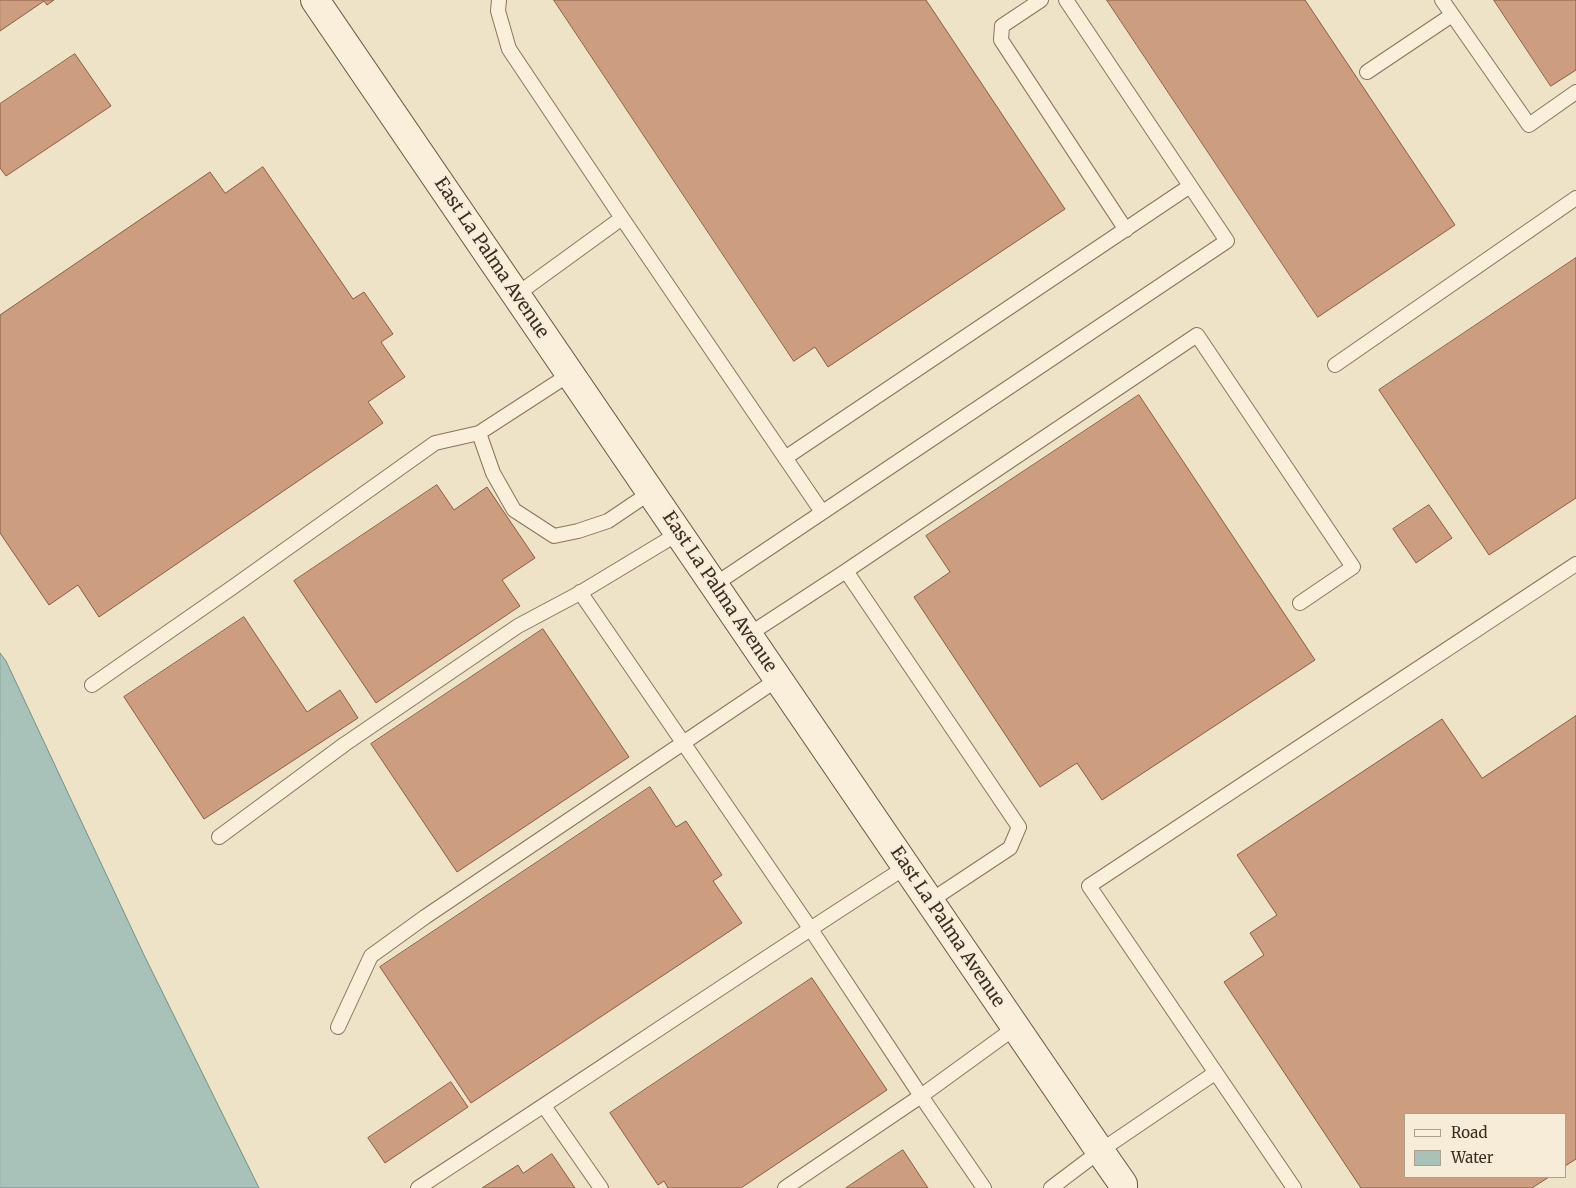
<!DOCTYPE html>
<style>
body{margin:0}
#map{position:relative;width:1576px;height:1188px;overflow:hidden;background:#eee2c7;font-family:Merriweather,serif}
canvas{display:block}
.legend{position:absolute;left:1404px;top:1113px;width:162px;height:65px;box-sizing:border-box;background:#f6ecd7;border:1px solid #ab9f8e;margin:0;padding:6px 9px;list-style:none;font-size:15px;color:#3b2c20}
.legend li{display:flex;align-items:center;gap:10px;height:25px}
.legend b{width:25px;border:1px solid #ab9f8e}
</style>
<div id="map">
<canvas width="1576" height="1188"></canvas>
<ul class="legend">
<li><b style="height:6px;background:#f9efdb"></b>Road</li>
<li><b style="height:14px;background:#a8c2ba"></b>Water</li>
</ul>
</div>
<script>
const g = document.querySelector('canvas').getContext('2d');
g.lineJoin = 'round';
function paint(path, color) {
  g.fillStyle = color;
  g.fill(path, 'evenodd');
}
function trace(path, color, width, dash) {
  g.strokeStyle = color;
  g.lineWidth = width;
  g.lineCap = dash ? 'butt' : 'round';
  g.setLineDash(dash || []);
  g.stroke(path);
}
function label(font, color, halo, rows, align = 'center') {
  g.font = font + ' Merriweather,serif';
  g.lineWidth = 4;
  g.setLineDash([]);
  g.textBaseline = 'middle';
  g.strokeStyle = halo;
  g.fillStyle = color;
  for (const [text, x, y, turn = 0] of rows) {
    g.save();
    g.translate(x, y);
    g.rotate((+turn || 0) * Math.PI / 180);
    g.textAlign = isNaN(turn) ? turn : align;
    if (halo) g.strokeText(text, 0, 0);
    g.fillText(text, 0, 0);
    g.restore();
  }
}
const water = new Path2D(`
 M0,653L6,661L144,955L259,1188H0Z`);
paint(water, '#a8c2ba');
trace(water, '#6f9188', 1);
const building = new Path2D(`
 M0,0H54L47,5L44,1L0,31Z
 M554,0H926L1065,209L828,367L815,347L794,361Z
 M1107,0H1305L1455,225L1318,317Z
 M1494,0H1576V70L1551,86Z
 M75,54L111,106L6,176L0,168V104Z
 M263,167L353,299L364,292L393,334L381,342L405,377L368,402L383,423L99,617L78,585L49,605L0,533V315L210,172L225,193Z
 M1576,258V498L1489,555L1379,390Z
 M1139,395L1315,660L1102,800L1077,763L1040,787L914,597L950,572L926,536Z
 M437,485L454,510L487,487L535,558L502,580L520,606L376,703L294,581Z
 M1429,505L1452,538L1416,563L1393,529Z
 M244,617L307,712L340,690L358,718L204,819L124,697Z
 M543,629L629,757L457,872L371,744Z
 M1576,716V1159L1565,1166V1114H1405V1177H1549L1532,1188H1361L1224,982L1264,955L1250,933L1277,915L1237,855L1442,719L1482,778Z
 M650,787L676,827L686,821L722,875L713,881L742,923L471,1103L380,967Z
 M812,978L887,1090L741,1188H668L664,1181L658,1185L610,1113Z
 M451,1082L468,1107L385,1163L368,1138Z
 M903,1150L928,1188H846Z
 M552,1154L575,1188H482L518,1165L523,1173Z`);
paint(building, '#cc9d7e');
trace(building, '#895d43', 1);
const lane = new Path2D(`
 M499,0L498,11L509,49L622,218L516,295
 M1041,0L1002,26L1001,40L1126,230
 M1442,0L1529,125L1576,92
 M1367,72L1452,15
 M622,218L822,512
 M1335,365L1576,198
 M479,433L493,473L514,510L554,536L578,531L608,521L651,492
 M785,458L1190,186
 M846,571L1197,335L1353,567L1300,603
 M714,585L1227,241L1066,0
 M580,592L810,928L921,1096L1016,1027
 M748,635L846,571L1019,827L1010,848L930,901
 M92,685L233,587L435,443L479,433L570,374
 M219,837L345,744L518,626L578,594L679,533
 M338,1027L371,956L425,917L778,679
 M544,1106L601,1188
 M418,1188C581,1082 742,972 906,867
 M785,1188L921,1096L984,1188
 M1051,1188L1100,1151L1215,1073
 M1294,1188L1089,886L1576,564`);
const secondary = new Path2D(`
 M315,0L1100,1151L1123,1184V1188`);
trace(lane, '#8a745d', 16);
trace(secondary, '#6c5540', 30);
trace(lane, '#f9efdb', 14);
trace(secondary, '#f9efdb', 28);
label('18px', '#3b2c20', '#f6ecd7', [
 ["East La Palma Avenue",491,258,56],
 ["East La Palma Avenue",719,592,56],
 ["East La Palma Avenue",947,927,56]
]);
</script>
